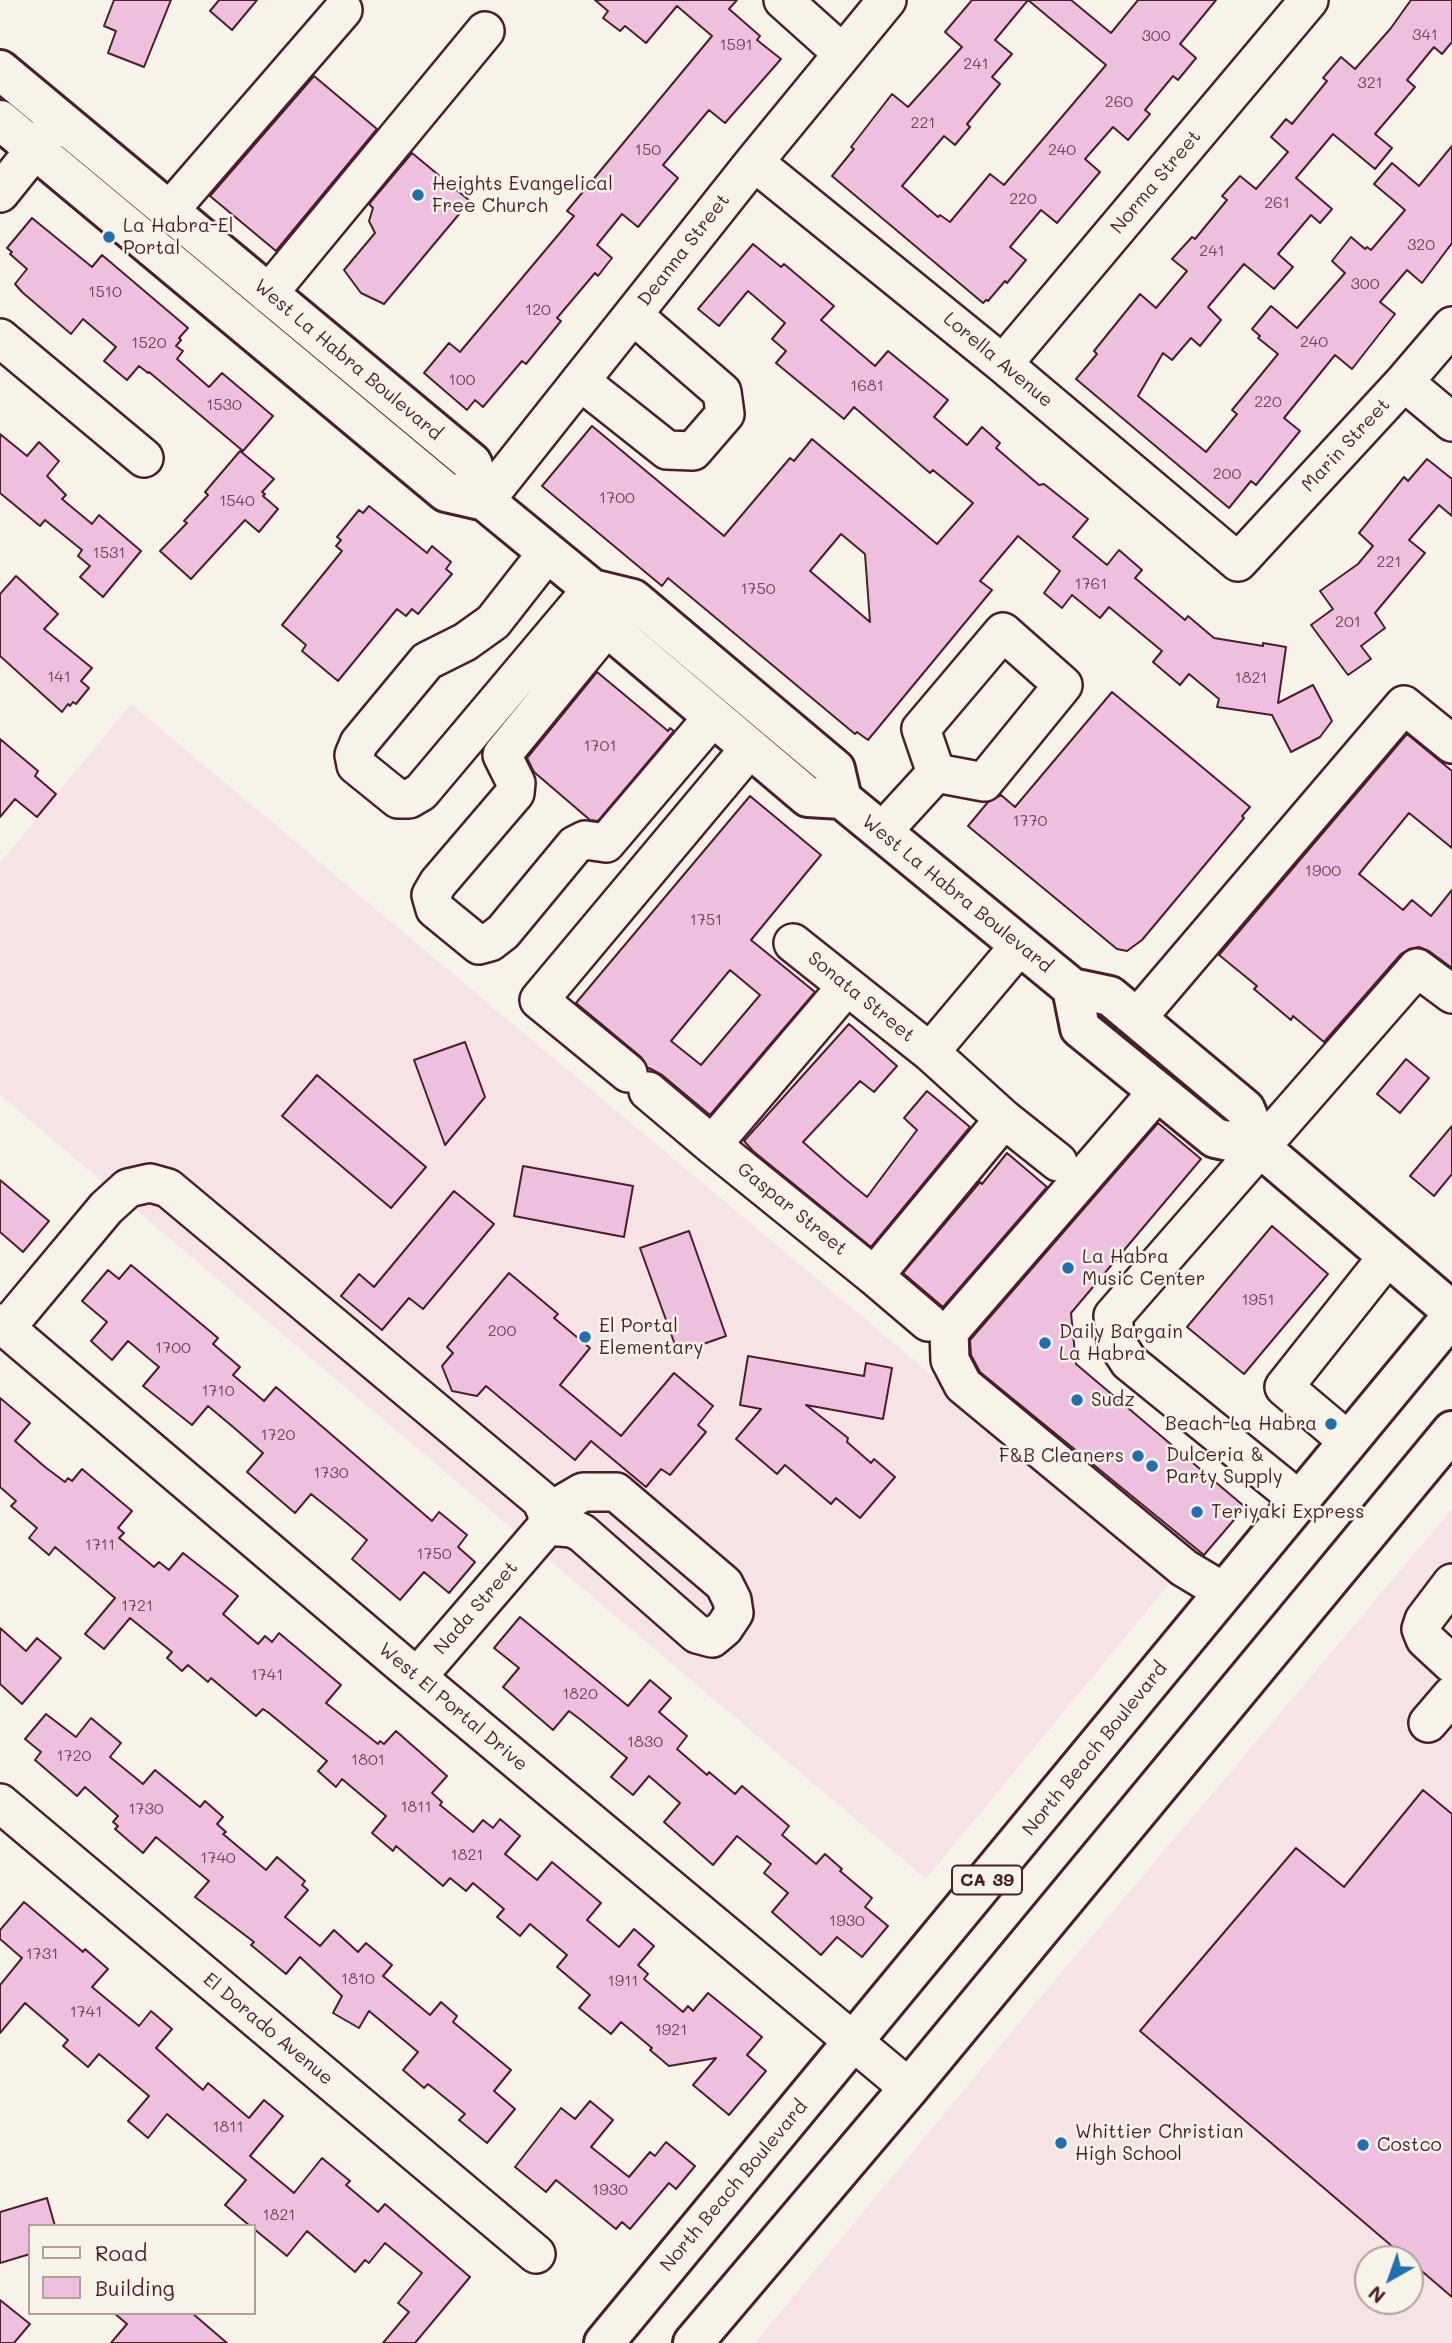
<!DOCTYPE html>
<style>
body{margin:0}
#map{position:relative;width:1452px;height:2343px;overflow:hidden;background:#f7f3e8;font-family:Mali,sans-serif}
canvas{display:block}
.legend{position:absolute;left:28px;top:2224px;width:228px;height:91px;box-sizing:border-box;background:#f7f3e8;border:2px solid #b29e9c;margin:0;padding:9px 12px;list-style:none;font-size:21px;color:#4a1f2b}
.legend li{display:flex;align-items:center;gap:14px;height:35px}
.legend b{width:35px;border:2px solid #b29e9c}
.north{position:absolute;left:1354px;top:2245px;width:70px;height:70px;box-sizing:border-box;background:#f7f3e8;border:2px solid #b29e9c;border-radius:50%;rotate:220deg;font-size:19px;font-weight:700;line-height:28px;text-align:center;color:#4a1f2b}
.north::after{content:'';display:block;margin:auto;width:24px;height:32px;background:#1f6fb2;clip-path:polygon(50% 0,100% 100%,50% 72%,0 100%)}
</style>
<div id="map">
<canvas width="1452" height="2343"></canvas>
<ul class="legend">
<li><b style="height:9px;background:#f7f3e8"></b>Road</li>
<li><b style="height:19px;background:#efbfdf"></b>Building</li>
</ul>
<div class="north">N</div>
</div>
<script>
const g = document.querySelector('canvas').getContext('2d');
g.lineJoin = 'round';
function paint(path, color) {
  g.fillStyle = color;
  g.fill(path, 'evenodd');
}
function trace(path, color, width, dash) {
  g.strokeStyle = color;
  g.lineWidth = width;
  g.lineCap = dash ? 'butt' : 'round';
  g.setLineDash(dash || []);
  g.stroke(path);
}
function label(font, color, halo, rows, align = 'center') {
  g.font = font + ' Mali,sans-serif';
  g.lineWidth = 5;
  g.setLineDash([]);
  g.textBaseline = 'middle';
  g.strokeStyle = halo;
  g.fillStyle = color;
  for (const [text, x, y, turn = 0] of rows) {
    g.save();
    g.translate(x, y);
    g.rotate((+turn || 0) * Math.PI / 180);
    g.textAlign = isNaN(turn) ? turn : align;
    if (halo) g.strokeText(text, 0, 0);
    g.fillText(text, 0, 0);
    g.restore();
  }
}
paint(new Path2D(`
 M131,704L1174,1578L926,1879L0,1095V863Z
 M1452,1509V2343H755L1034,2005ZM1368,2259H1410V2301H1368Z`), '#f5e3e5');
const building = new Path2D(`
 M114,0H171L144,67L108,53L116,31L104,26Z
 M219,0H257L232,30L210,11Z
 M595,0H737L729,9L760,36L757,40L781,59L725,123L709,110L663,165L678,178L638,227L622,214L597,245L612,258L598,276L595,273L557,318L561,321L526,364L522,361L483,407L475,400L467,410L424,373L449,343L460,352L574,216L567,211L712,36L677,6L646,43L625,26L620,31L603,18L608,11Z
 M972,0H1028L995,40L1012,54L992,77L1000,84L967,124L970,127L955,145L944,136L902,186L938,217L940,215L950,222L990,174L1004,185L1106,65L1028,0H1071L1111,33L1138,0H1216L1180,44L1196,58L1178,80L1173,76L1145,110L1150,114L1128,140L1113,127L1085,159L1100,172L1057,223L1041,210L1010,247L1026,260L1007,283L1005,281L988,301L986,300L983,303L832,176L854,149L851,147L892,94L908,107L962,47L945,32Z
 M1411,0H1452V42L1442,54L1434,47L1407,80L1415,87L1375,134L1392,148L1375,169L1333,134L1296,178L1332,209L1320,223L1311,215L1278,254L1293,267L1274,289L1244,264L1208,307L1221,320L1200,346L1191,338L1172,360L1163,353L1138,396L1206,452L1237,414L1232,410L1278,354L1258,338L1260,336L1252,329L1271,306L1297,328L1345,273L1332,261L1351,237L1365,249L1367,247L1371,250L1405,210L1374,184L1392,163L1419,186L1452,146V243L1422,283L1407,270L1380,302L1395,314L1352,369L1335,355L1284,418L1300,431L1256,485L1251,481L1229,508L1076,379L1097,354L1094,351L1140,294L1156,308L1187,271L1172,259L1192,237L1195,239L1227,200L1222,196L1240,176L1256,189L1288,152L1271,137L1286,119L1292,124L1327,81L1323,78L1341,57L1355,69L1391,28Z
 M314,76L377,129L276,251L210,196Z
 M412,153L470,201L384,304L361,293L344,270L375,233L369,221L373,208L369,204Z
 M32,218L92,267L102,255L188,328L179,338L181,340L176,346L183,351L177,359L209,387L222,373L273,416L243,451L149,372L148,373L139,366L127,380L104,361L116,347L83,319L71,334L22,292L15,284L27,269L10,254L12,252L7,248Z
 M753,244L781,267L784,264L834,306L821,320L875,366L888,351L948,400L934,417L967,445L982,427L1000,443L996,448L1039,485L1044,484L1088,519L1073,537L1107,565L1119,550L1142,570L1135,578L1185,620L1188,616L1214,638L1263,646V643L1286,647L1278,703L1313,685L1332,721L1320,737L1291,752L1272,715L1217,707L1219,699L1189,674L1180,685L1153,662L1162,651L1109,607L1100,618L1072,595L1062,608L1044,593L1060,571L1018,536L980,581L992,590L868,740L857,732L855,734L668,578L662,586L542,486L592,426L724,536L790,458L794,461L812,439L937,544L973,503L933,470L930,473L854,407L844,419L776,363L786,351L772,339L785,323L748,291L719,326L698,309ZM841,534L865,554L870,622L810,571Z
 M0,434L27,456L39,442L59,461L47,476L66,495L62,499L92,524L99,515L141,551L103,597L80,577L90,566L78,556L82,550L45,520L40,526L0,493Z
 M240,451L274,479L262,492L265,494L263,496L278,509L259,532L245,520L191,579L160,551L187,523L184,521L208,495L205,492Z
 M1427,459L1452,479V516L1439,505L1409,540L1425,553L1375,613L1385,628L1361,646L1371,659L1348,675L1311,625L1333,609L1320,591L1358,564L1373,546L1359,533L1404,477L1408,481Z
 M369,506L427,553L432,546L451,562L446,569L452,574L418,614L412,609L406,616L397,609L338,681L302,651L306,645L282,625L342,551L336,546L341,540L337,537L359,510L363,513Z
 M16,576L58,614L44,629L92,668L81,681L89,688L76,704L73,702L70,706L68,704L62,712L0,656V594Z
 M597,672L668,731L670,728L674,731L598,821L590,820L534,772L527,758Z
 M1112,692L1250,807L1242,816L1244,818L1142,940L1127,951L1117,949L968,826L988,802L1001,795L1015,807Z
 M1407,734L1452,771V848L1409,813L1359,874L1403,910L1412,900L1431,916L1452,890V968L1429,951L1419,947L1409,949L1401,954L1324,1042L1293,1016L1291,1020L1254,989L1257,986L1219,955Z
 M0,739L38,771L35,776L56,794L37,817L15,799L0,817Z
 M750,796L821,855L751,940L815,992L710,1115L662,1075L649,1068L648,1069L641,1057L576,1003ZM730,970L760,995L701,1065L671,1041Z
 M849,1024L897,1066L874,1092L860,1081L803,1142L845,1179L867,1197L917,1130L904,1118L927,1091L970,1127L871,1247L753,1151L744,1141Z
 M465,1042L485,1097L445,1145L414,1060Z
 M1406,1059L1429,1078L1400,1113L1377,1094Z
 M317,1075L426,1167L391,1208L282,1116Z
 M1158,1123L1201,1159L1071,1313L1076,1364L1245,1507L1204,1555L980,1372L971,1355L970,1340Z
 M1452,1126V1174L1434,1196L1410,1176Z
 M1007,1153L1047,1187L943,1307L903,1273L980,1182L982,1184Z
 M523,1166L633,1186L624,1237L514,1216Z
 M0,1180L49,1221L23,1252L0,1232Z
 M454,1191L494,1224L423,1309L409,1298L382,1330L341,1296L359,1274L374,1287Z
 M1272,1226L1328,1274L1244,1374L1187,1327Z
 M689,1231L726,1336L678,1353L640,1248Z
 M131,1265L218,1338L213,1344L240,1367L233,1375L264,1401L276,1387L432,1521L439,1512L467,1535L458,1547L475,1562L449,1593L424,1572L400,1600L352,1559L367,1540L336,1514L311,1494L295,1513L247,1472L263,1453L232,1426L208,1406L192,1425L143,1386L159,1367L128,1341L112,1360L91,1341L107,1322L82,1301L108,1270L119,1279Z
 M509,1273L558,1314L554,1318L590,1348L560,1385L621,1436L674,1373L713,1406L698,1425L706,1432L670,1475L661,1469L646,1487L591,1441L575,1460L486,1386L477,1396L452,1391L442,1366L453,1353L447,1347Z
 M748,1356L864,1376L866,1363L892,1368L883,1419L806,1405L848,1438L847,1442L871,1463L874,1459L895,1477L860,1518L836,1498L831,1504L785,1465L777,1474L736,1439L761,1409L740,1405Z
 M0,1398L30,1423L15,1441L45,1467L65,1482L68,1478L72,1481L82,1469L132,1511L118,1528L124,1533L119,1538L154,1567L159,1562L169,1570L183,1553L238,1596L223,1614L258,1644L265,1636L272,1642L279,1633L341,1685L326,1703L378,1744L380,1741L384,1744L396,1731L447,1776L432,1793L442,1802L440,1805L473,1832L483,1820L493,1828L500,1819L520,1836L505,1854L537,1880L552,1862L601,1903L587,1920L619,1947L634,1929L654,1946L638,1965L648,1974L644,1979L683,2012L688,2006L693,2011L708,1993L762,2037L747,2055L766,2071L729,2115L693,2085L716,2058L669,2066L650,2050L652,2048L621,2022L611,2034L579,2008L590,1995L557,1967L567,1955L530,1924L520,1936L497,1917L504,1909L473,1883L466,1891L450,1878L443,1886L396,1846L393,1851L372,1833L386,1816L342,1779L336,1787L318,1771L327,1761L269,1713L263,1709L256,1716L211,1678L208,1682L188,1665L182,1671L167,1658L172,1652L130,1618L104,1649L85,1634L115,1598L55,1547L49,1555L29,1538L37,1528L11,1506L16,1501L0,1487Z
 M520,1617L628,1706L650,1680L671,1698L659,1712L687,1736L677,1749L707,1775L709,1772L735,1794L742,1786L789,1826L782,1835L816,1864L825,1854L842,1869L840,1871L872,1898L865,1907L888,1926L862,1957L837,1937L821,1955L772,1912L788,1893L764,1873L771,1864L737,1836L713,1865L664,1822L680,1803L649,1776L633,1795L611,1777L627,1758L581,1720L569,1711L553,1730L503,1687L519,1668L494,1648Z
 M0,1628L26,1651L37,1638L61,1658L22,1704L0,1684Z
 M46,1714L76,1737L91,1718L121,1743L110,1757L143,1784L155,1770L200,1807L205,1801L223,1817L217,1824L226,1832L223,1834L266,1870L277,1857L305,1881L302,1885L308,1890L285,1917L320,1946L334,1930L358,1952L366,1943L392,1965L383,1976L430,2015L441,2002L457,2016L453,2022L511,2070L494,2091L515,2109L487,2143L459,2120L465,2114L428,2084L424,2088L403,2070L418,2052L369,2011L359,2028L333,2013L342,1996L300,1957L286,1974L251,1945L254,1942L195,1897L209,1881L156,1837L143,1853L115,1829L118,1826L113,1822L118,1816L85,1787L77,1796L35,1760L41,1752L25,1739Z
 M1423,1790L1452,1814V2297L1410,2261V2259H1407L1140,2031L1296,1848L1344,1887Z
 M24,1902L83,1952L85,1949L108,1969L92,1987L139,2026L151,2011L172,2029L156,2048L203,2090L208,2083L249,2118L264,2100L283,2116L250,2156L294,2193L322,2158L350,2181L346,2185L378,2212L385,2204L470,2277L415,2343H383L409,2312L398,2303L422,2273L385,2243L369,2263L365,2260L355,2272L307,2231L287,2256L254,2229V2226H250L225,2205L246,2180L167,2114L148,2138L128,2121L149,2096L99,2054L88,2067L63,2046L68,2040L25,2003L0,2033V1985L22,1958L0,1939V1930Z
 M590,2101L613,2120L591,2147L629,2177L650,2152L655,2156L666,2142L695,2166L676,2189L669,2183L630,2229L622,2222L616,2229L556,2180L546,2192L515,2167L561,2108L575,2119Z
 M47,2198L55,2226H30V2254L0,2263V2212Z
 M0,2300L30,2324L14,2343H0Z
 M114,2313H192L227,2343H111L127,2324Z`);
paint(building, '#efbfdf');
trace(building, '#4a1f2b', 2);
const minor = new Path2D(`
 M783,0L842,53
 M754,162L1003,364L1238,562L1404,382L1452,326
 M0,193L54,126
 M169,211L343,10
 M268,294L485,31
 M0,338L144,458
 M1003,364L1309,0
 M580,381L667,450L693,451L725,414L722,392L633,315
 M1404,382L1452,422
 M485,501L754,162L887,0
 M547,553L493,622L465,642L427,661L359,743L354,755L356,765L398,799H409L421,792L592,589
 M628,601L502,755L516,783L515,793L438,883L431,895L435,909L479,945L490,942L503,932L575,845L585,840L606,843L713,717
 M882,832L936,773L921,729L1003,632L1063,685L984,782L936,773
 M793,943L930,1052L1020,945
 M847,986L712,1145L874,1276L1004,1119
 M1137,1018L1404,705L1452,744
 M930,1052L1004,1119L1058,1162
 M628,1073L539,1000L750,748
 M648,1091L712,1145
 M1158,1091L949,1332L950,1360L963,1385L1184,1568L1224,1592
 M874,1276L928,1322
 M0,1323L399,1662L909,2088
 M6,1328L106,1208L128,1188L150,1183L168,1188L541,1500L547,1513V1526L417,1677
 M1348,1441L1284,1387L1388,1256
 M1299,1500L1129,1362L1116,1342L1113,1316L1417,968L1452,994
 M547,1513L583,1492H616L724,1584L732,1600L734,1613L724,1628L712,1638L697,1634L582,1533L572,1528L547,1526
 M1452,1583L1424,1620L1421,1629L1425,1639L1452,1664
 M1428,1723L1452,1695
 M0,1803L536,2254`);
const major = new Path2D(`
 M0,70L472,463L485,501
 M0,120L446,492L485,501L592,589L612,631L808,797L842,799L1072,988L1110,996L1245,1109L1261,1148L1452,1311
 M592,589L633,599L835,769L842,799
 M1072,988L1080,1028L1215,1138L1261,1148
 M604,2343L1452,1316
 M693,2343L909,2088L1452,1431`);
trace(minor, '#4a1f2b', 42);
trace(major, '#4a1f2b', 44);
trace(minor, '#f7f3e8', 37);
trace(major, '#f7f3e8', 38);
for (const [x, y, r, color] of [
 [418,195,7,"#1f6fb2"],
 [109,237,7,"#1f6fb2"],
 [1068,1268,7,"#1f6fb2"],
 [585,1337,7,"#1f6fb2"],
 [1045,1343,7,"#1f6fb2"],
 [1077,1400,7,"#1f6fb2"],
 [1331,1424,7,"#1f6fb2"],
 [1138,1456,7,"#1f6fb2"],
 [1152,1466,7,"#1f6fb2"],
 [1197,1512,7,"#1f6fb2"],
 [1061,2143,7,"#1f6fb2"],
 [1363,2145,7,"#1f6fb2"]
]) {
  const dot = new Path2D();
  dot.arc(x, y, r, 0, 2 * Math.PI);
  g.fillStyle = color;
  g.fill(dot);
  trace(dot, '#f7f3e8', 2.5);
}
label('16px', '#734758', null, [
 ["341",1425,35],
 ["300",1156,36],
 ["1591",736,45],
 ["241",976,64],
 ["321",1370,83],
 ["260",1119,102],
 ["221",923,123],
 ["150",648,150],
 ["240",1062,150],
 ["220",1023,199],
 ["261",1277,203],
 ["320",1421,245],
 ["241",1212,251],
 ["300",1365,284],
 ["1510",105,292],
 ["120",538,310],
 ["240",1314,342],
 ["1520",149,343],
 ["100",462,380],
 ["1681",867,386],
 ["220",1268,402],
 ["1530",224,405],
 ["200",1227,474],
 ["1700",617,498],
 ["1540",237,501],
 ["1531",109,553],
 ["221",1389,562],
 ["1761",1091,584],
 ["1750",758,589],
 ["201",1348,622],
 ["141",59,677],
 ["1821",1251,678],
 ["1701",600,746],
 ["1770",1030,821],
 ["1900",1323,871],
 ["1751",706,920],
 ["1951",1258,1300],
 ["200",502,1331],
 ["1700",173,1348],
 ["1710",218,1391],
 ["1720",278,1435],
 ["1730",331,1473],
 ["1711",100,1545],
 ["1750",434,1554],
 ["1721",137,1606],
 ["1741",267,1675],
 ["1820",580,1694],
 ["1830",645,1742],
 ["1720",74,1756],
 ["1801",368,1760],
 ["1811",416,1807],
 ["1730",146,1809],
 ["1821",467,1855],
 ["1740",218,1858],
 ["1930",847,1921],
 ["1731",42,1954],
 ["1810",358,1979],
 ["1911",623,1981],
 ["1741",86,2012],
 ["1921",671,2030],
 ["1811",228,2127],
 ["1930",610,2190],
 ["1821",279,2215]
]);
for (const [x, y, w] of [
 [987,1880,70]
]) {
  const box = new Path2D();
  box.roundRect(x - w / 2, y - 14.5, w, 29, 5);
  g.fillStyle = '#f7f3e8';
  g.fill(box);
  trace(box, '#4a1f2b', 2);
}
label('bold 18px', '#4a1f2b', null, [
 ["CA 39",987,1880]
]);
label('19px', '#4a1f2b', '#f7f3e8', [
 ["Norma Street",1156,182,-50],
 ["Deanna Street",684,250,-52],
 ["West La Habra Boulevard",348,360,40],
 ["Lorella Avenue",998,360,40],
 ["Marin Street",1346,445,-47],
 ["West La Habra Boulevard",957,894,39],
 ["Sonata Street",861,997,39],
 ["Gaspar Street",792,1209,39],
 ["Nada Street",476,1608,-49],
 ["West El Portal Drive",453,1707,40],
 ["North Beach Boulevard",1095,1749,-51],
 ["El Dorado Avenue",268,2029,40],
 ["North Beach Boulevard",734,2186,-50]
]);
label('19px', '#4a1f2b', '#f7f3e8', [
 ["Heights Evangelical",432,184],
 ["Free Church",432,206],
 ["La Habra-El",123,226],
 ["Portal",123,248],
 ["La Habra",1082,1257],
 ["Music Center",1082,1279],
 ["El Portal",599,1326],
 ["Elementary",599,1348],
 ["Daily Bargain",1059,1332],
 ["La Habra",1059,1354],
 ["Sudz",1091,1400],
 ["Beach-La Habra",1317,1424,"right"],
 ["Dulceria &",1166,1455],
 ["Party Supply",1166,1477],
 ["F&B Cleaners",1124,1456,"right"],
 ["Teriyaki Express",1211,1512],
 ["Whittier Christian",1075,2132],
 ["High School",1075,2154],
 ["Costco",1377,2145]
], 'left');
</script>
